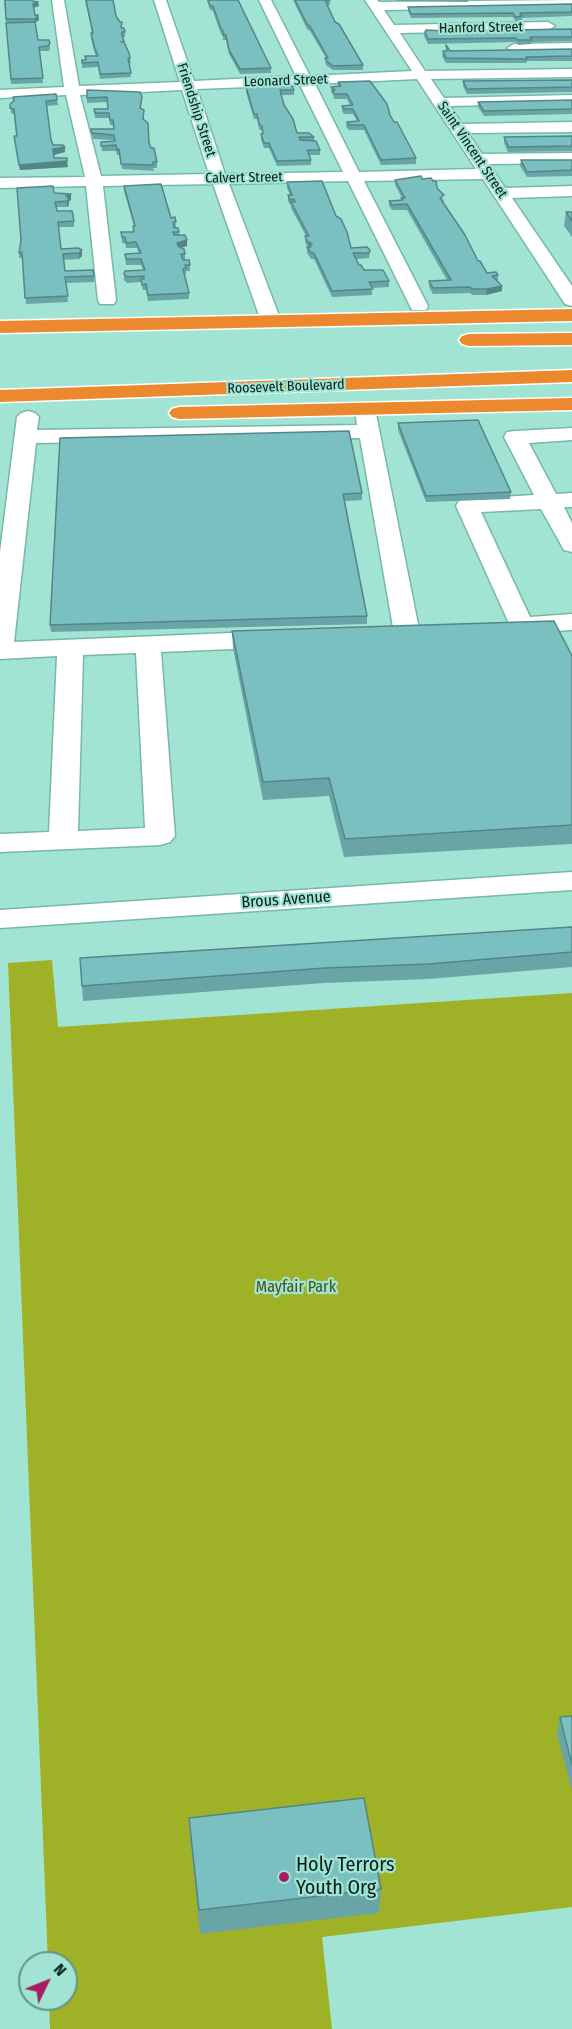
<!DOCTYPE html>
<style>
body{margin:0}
#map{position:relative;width:572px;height:2029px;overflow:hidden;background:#a1e4d3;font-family:"Fira Sans Condensed",sans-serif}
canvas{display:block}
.north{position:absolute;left:18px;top:1951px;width:60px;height:60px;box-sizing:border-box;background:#a1e4d3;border:2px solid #629589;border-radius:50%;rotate:47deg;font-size:16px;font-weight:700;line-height:24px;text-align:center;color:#041f19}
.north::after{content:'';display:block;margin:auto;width:21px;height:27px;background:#a81d61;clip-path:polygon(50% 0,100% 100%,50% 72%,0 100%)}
</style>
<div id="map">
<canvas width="572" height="2029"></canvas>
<div class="north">N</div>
</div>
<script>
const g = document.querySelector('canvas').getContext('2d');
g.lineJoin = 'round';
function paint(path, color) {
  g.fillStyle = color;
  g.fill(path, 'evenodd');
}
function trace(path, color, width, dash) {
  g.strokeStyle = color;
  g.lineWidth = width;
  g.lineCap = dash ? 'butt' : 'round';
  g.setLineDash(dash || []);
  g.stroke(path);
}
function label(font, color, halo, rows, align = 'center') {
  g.font = font + ' "Fira Sans Condensed",sans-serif';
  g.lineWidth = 4.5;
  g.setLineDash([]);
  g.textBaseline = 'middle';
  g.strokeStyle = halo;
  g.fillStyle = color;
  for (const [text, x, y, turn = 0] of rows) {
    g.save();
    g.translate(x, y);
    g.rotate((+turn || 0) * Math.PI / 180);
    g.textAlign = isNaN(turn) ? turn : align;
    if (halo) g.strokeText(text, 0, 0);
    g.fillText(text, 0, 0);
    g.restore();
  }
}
paint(new Path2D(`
 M52,960L58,1027L572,993V1907L322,1937L332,2029H50L49,1999H66V1963H48L8,963Z`), '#9fb127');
const minor = new Path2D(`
 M52,0H64L79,86L180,82L154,0H166L194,81L296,76L259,0H271L310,76L412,71L365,0H377L379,2L572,0V7L384,10L394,25L548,22L555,26L548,30L400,33L425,71L572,69V77L431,79L444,98L572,95V103L450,106L462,124L572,122V132L468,133L482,154L572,153V163L489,164L505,188L572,186V196L512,198L572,286V306L565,304L483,179L364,181L428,306L426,310H412L410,306L348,181L229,184L281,321L278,325H264L261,321L213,184L103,186L116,300L114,304H100L98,300L86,186L0,188V178L85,177L66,95L0,98V90L64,87ZM417,79L476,169L359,172L315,84ZM300,85L343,172L225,174L197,89ZM182,90L209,174L101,176L80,95Z
 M572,43V51L514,52L507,48L514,44Z
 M365,403L372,405L375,409L420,634L416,639C400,643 379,645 363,641L359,636L363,631L393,627L360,438L36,443L14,642L279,631L288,634L292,639L288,644L279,647L161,652L175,836L170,842L160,845L0,852V834L49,832L57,656L0,659V552L17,417L21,413L28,411L35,413L39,417L37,430L357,425L355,409L358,405ZM136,653L145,828L78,831L83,655Z
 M572,428V440L529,443L556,494L572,493V507H564L572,523V552L564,550L541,509L481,512L530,617L572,614V630L521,633L512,630L456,506L459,501L467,499L534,495L504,437L507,432L515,431Z
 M572,872V890L0,928V910Z`);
const highway = new Path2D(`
 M572,309V321L0,333V321Z
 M572,333V345L469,346L462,344L459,340L462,336L469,334Z
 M572,370V382L0,402V390Z
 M572,398V410L179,419L172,417L169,413L172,409L179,407Z`);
trace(minor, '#77b8a9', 3);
trace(highway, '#fff', 3);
paint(minor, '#fff');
paint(highway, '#ec882e');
paint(new Path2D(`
 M4,0L32,1L39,6L33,8L35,15H38L39,20L35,23L38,40H49L50,48L49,51H39L43,83L11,84Z
 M85,0H113L116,16L125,32V37H122L130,58L131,63H129L131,77L100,79L98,67L82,68V60H85V56H96L94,51L91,38V33H92Z
 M207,0H238L271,68V73L240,74L229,54L226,40H223V36L221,34L213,11L210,10Z
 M293,0H330V5H327L335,22L363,65V70H333L327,66L325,63L326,58L310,31L307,29Z
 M397,0H479H468V2L398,1Z
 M572,4V16L522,18V21H515L513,17L411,18L408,11V7Z
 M572,29V41L532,42L531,44L518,45L516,42L428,44L424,36L425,32Z
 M572,49V61H527V63H446L442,56L443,51Z
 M572,80V92L467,94L463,86V81Z
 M338,82L390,115L416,158V164L381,165L364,130H349L346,127L347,122L357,121L353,114H344L342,111V106L350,105L347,99H334L333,94L331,92V87H338Z
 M246,87L294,90V95H281L284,105L297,133L314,137V141L320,150V155H310L311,160V165L277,166L269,148H264L261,139V134H262V131L259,129L257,119H254L246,92Z
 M87,90L142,97L141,108L144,115V120L151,148L157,162V168H153L154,171L122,169L119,155H117L116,151H102L101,142L115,141L114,140L93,139L91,129H113V125H110L109,118H95L94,109H108V102L87,103Z
 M56,94L58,105L47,106L51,140L53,145L65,152L54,155V158L68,167L20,170L15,141L14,136H16L14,114L11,113L10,104L14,102L13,97Z
 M572,100V114L484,116L478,107V102Z
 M572,136V151L508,152L504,143V137Z
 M521,160H572V176L527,177L520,166Z
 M422,179L437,188L444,201L443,202L478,261L487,273L498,275V281L502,286V291L486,295H472L470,293L433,294L429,287V281L447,280L407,210H392L389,206V201L401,200V198H402L395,185V180Z
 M287,182L336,216L351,248L370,250L369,258L356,259L359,265L364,270L389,281V287L372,288V295L332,297L314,259H311L307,253V247H308L305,242L306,236L291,208V205H290L288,201V195H290L287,188Z
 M124,186L171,218L175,217L176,227L178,228L179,235L187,246L181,247L185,254V260H182L190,265V271H186V274H184L189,293V299L148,301L146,290H143L141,282L127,283L124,280V274L143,270L141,265H126L125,254H139L137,248H126L125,243H122L121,232H133V226H134L124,191Z
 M54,193L71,200L69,201V205L68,207H56L57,211L74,221V227H59L61,249L82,250V256L79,259L63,260L65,271L94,276V282L66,283L68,302L26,304L23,258H19V253Z
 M566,212H572V237L564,226Z
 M398,423L511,492L510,499L426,502L398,430Z
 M60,438L362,493V500L344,501L367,616V624L51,632L50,625Z
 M232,631L572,656V844L344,857L329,796L263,800L233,648Z
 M572,927V967L428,979L324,983L83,1001L80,958Z
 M572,1716V1790L557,1734L560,1717Z
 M189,1818L381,1889L379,1913L200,1934L191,1842Z`), '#69a5a6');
paint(new Path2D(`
 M38,2L39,6L33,8V4Z
 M38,15L39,20L35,23V19Z
 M65,147V152L53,155V149Z
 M67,161L68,167L20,170L19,165Z
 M71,194V200L69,201V205L68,207L66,196Z
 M187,240V246L177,249V243Z
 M82,250V256L79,259V253Z
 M502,286V291L486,295L487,289Z`), '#558687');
const building = new Path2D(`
 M5,0H32V1L38,2L33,4L35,15H38L35,19H6Z
 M86,0H113L116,16L120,22H122L121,28H124L125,32H122V35L124,41L121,42H124L129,53L130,58H128L131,73L100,74L98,62L82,63V60H86L85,56H98L94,46L91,33H93Z
 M208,0H238L271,68L240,69L229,50L226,35H223L224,32L221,29L213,6H210Z
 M295,0H330H325L335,22L339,24L363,65L333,66L327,61L325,58H328L310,26L307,24Z
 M572,4V12L520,13L522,16L515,17L513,13L411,14L408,7Z
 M35,22L38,40H49L50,43L48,46L39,47L43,78L11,79L6,23Z
 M572,29V37H530L532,40H518L516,38L428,39L425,32L426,30L447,31Z
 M446,45L450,51L572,49V56L526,57L528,59L446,58L443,51H447Z
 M572,80V87L467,89L463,81Z
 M370,81L387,104L390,115L394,122H397L416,158L381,160L364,125H349L347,122L359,121L353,109H344L342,106L353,105L347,94H334L333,91L335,90L331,87L341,86L338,82Z
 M292,86L294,90H280L284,105L293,119L297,133H309L314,137H299L300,140L316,141L320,150H307L311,160L277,161L269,143H264L261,134H263L262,126L259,124L257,114H254L246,87Z
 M87,90L140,92L142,97L140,108L144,110L143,119L148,123L149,143L151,148H154L157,162H153V165L121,164L119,149L117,150L116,145L101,146V142L115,141L114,135L92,133L91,129H114L113,120H110L109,113H95L94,109H108L107,97L87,98Z
 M56,94L57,100L46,101L51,140L53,145H63L65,147L53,149L54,158H67V161L19,165L14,136H17L14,109L10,108V104L14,101L13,97Z
 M572,100V109L484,111L478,102Z
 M572,136V146L509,147L504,137Z
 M521,160H572V170L527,172Z
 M421,176L422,179L431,178L433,181H436L437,188L444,195L440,198L465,235L478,261H480L487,273L496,272L498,275L492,276L502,286L487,289H472L470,287L433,288L429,281L451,280L407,204L392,205L389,201L403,200L401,198H405L395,180Z
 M322,181L336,216L341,219L347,232L351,248L367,247L370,250L369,253H353L359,265H361L364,270H383L389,281L369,282L373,289L332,291L314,253H311L307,247H311L309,244H312L307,241L305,236H309L291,202H295L294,199L290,200L288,195H292L287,182Z
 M161,184L171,218L175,217L176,222H173L174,228H178L179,232H173L174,235H185L187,240L177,243L178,246L184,249L185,254H181L183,260H189L190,265H185L186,268L183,269L189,293L148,295L146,284L142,285L141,279H144V276L127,277L124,274L125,271L145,270L141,259H126L125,254L141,253L136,242L126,243L125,237H122L121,232H134L133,226H135L124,186Z
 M53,186L54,193L71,194L66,196L69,199L67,201L55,202L57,211H72L74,221L58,222L61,249L78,248L82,250L79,253L63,254L65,271L93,270L94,276L65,277L68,296L25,298L22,252L19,253L21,240L17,188Z
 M566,212H572V221Z
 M478,420L511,492L426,496L398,423Z
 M349,431L362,493L343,494L367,616L50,625L60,438Z
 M554,621L572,656V825L345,839L329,778L263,782L232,631Z
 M572,927V952L429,964L325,968L82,986L80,958Z
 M572,1716V1765L560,1717Z
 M364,1798L381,1889L199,1910L189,1818Z`);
paint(building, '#7ac0c1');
trace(building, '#558687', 1.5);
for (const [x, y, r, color] of [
 [284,1877,6,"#a81d61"]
]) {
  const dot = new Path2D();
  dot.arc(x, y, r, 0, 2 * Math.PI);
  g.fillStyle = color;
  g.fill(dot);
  trace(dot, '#a1e4d3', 2);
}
label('14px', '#041f19', '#a1e4d3', [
 ["Hanford Street",481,28,-1],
 ["Leonard Street",286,81,-2],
 ["Friendship Street",196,110,72],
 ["Saint Vincent Street",472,150,56],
 ["Calvert Street",244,178,-1],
 ["Roosevelt Boulevard",286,387,-2]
]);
label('16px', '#041f19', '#a1e4d3', [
 ["Brous Avenue",286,900,-4]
]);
label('16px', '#474f1b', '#a1e4d3', [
 ["Mayfair Park",296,1288]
]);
label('20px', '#041f19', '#a1e4d3', [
 ["Holy Terrors",296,1865],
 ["Youth Org",296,1888]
], 'left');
</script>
